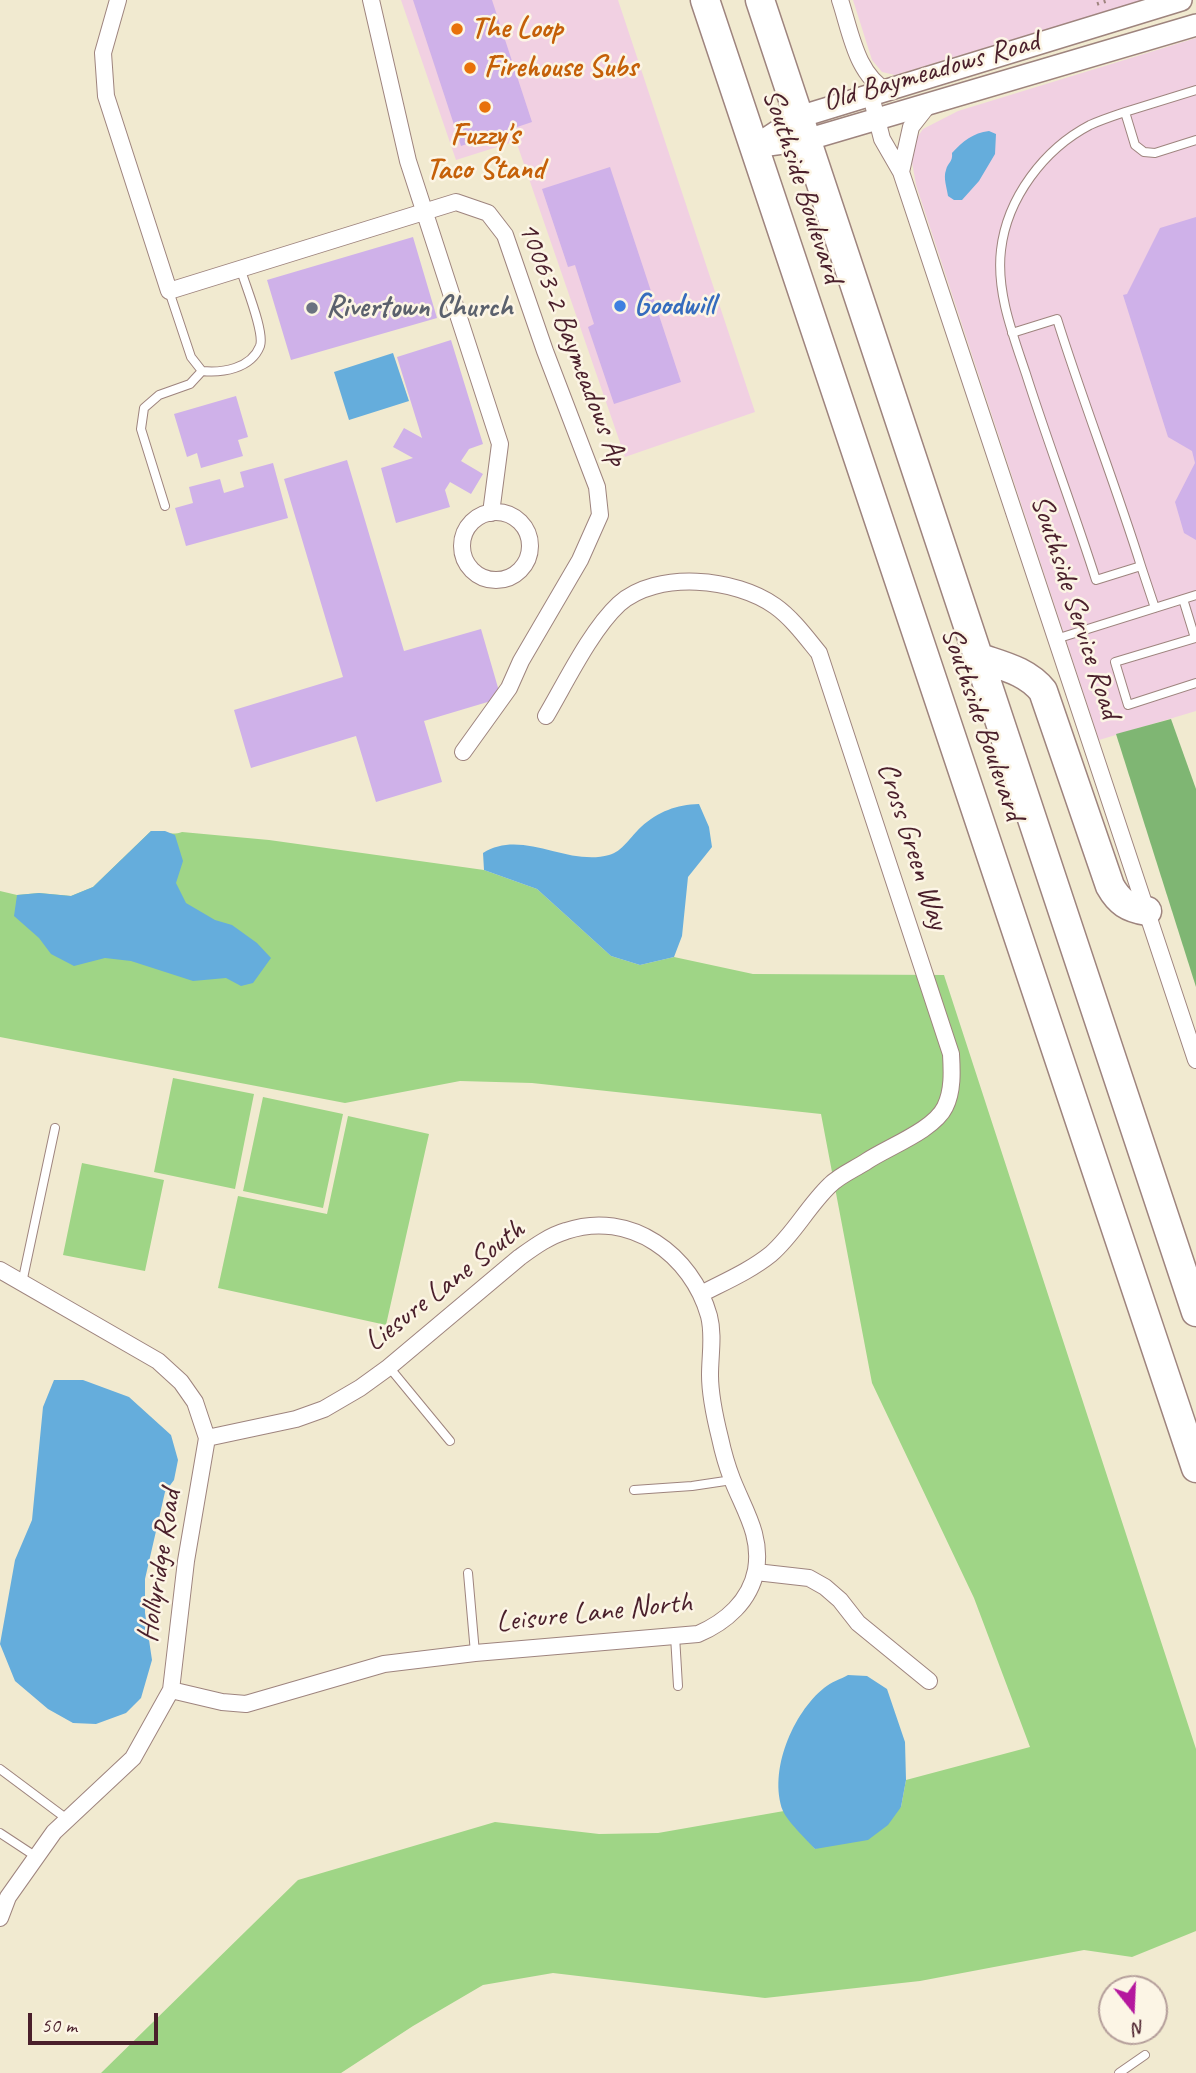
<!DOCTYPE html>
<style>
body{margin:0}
#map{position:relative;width:1196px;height:2073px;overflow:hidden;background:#f1ead0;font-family:Caveat,sans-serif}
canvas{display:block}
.north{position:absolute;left:1098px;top:1975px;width:70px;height:70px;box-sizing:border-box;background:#fcf5e5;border:2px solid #b59f9b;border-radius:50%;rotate:162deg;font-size:19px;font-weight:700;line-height:28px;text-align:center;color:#4a1f2b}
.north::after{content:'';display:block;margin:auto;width:24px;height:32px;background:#b5179e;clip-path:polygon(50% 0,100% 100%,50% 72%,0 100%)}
.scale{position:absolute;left:28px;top:2013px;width:130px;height:32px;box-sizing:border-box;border:4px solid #4a1f2b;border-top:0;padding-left:9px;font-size:21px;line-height:24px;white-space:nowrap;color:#4a1f2b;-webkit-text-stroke:5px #fcf5e5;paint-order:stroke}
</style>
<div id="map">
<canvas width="1196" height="2073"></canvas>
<div class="north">N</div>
<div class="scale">50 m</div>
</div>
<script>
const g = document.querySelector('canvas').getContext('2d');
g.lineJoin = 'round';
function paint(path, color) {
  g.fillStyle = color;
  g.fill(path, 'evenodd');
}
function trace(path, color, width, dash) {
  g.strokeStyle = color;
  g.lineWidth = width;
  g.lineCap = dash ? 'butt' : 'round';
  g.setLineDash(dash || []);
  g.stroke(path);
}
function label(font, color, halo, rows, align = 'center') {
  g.font = font + ' Caveat,sans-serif';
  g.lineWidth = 5;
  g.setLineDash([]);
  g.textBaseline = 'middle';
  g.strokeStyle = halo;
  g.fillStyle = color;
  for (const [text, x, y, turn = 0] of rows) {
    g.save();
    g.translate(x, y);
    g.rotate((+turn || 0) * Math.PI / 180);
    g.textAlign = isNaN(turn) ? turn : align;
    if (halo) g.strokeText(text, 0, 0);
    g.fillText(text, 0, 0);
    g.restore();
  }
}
paint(new Path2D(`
 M401,0H618L755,412L625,457L516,141L456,160Z
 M853,0H1143L895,75L882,72L872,60Z
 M1196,38V711L1099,740L916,185L912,162V145L923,129L958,111Z`), '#f1d0e2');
paint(new Path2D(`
 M151,831C161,831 172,836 182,832L269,840L484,870L537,889L611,956L640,965L674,957L753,974L944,975L1196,1749V1931L1132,1957L1084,1950L920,1981L765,1998L553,1973L483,1985L413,2026L341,2073H101L298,1880L495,1822L599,1834L658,1833L784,1811L815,1849L901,1807L906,1780L1030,1747L974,1598L872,1383L821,1114L532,1083L460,1081L345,1103L0,1037V891L17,895L39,893L71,896L93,887Z
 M173,1078L254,1094L235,1189L154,1172Z
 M263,1097L343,1114L323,1208L243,1191Z
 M348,1116L429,1134L386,1325L218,1288L238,1196L327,1214Z
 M82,1163L164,1180L145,1271L63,1255Z`), '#9fd586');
paint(new Path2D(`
 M1171,719L1196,789V987L1116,734Z`), '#7fb673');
paint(new Path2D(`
 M989,131L996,134L995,154L979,181L962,200H954L948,196C947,188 943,178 946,170C948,162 953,162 952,153C963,141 973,133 989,131Z
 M393,353L409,401L349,420L334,372Z
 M699,804L709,827L712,847L688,877L682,936L674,957L640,965L611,956L537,889L484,870L483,853C522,828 568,867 609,855C622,852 631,836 641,827C659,811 676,805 699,804Z
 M151,831H165L175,835L183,861L176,883L186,903L215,920L232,925L257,943L271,958L253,983L241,986L226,978L193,981L131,961L105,958L74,966L51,954L39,938L14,916L17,895L39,893L71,896L93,887Z
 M54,1380H83L129,1397L171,1435L178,1460L174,1480L165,1492L145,1579V1613L152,1660L141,1698L126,1713L96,1724L73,1723L48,1709L15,1681L0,1644L15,1560L32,1520L43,1407Z
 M848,1675L867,1676L887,1689L905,1742L906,1780L901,1807L888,1825L868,1840L815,1849C806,1839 788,1822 783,1811C768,1771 793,1713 824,1688C831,1682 841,1679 848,1675Z`), '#65addc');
paint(new Path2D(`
 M413,0H492L532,122L461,146Z
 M610,167L681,382L614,404L588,327L594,324L575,265L568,267L542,189Z
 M1196,217V540L1184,533L1175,502L1195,463L1192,451L1168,437L1123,295L1127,294L1160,228Z
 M413,237L437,318L291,360L267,280Z
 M451,340L483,444L469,449L461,461L483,474L471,494L450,482L445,490L450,507L396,523L381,468L413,458L393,447L404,428L422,438L397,357Z
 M236,396L248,437L238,440L243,456L201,468L197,453L187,457L174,414Z
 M347,460L404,651L481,629L501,698L424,721L442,782L376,802L356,736L251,768L234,710L343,677L284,479Z
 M273,463L288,518L186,546L175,508L193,503L189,487L220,479L224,493L244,487L240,472Z`), '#cfb1e9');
const service = new Path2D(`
 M1196,90L1125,112L1135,145L1144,152L1155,153L1196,140
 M1125,112C1113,116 1101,120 1090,125C1044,149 1007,198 1001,250C996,292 1013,335 1026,374C1048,443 1074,511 1096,580L1141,566L1155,608
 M1012,333L1057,319C1083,402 1115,483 1141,566
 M202,371C222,373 251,369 260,346C265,332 245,285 241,270
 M165,506L141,429L144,408L159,395L190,384L202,371L191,357L169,291
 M1183,599L1195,638L1115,662L1128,705L1196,683
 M1056,639L1196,595
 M22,1283L55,1128
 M389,1367L450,1441
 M634,1490L692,1486L732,1480
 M468,1573L475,1653
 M675,1636L678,1686
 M0,1769L67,1819
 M0,1833L35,1856
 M1119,2073L1145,2055`);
const minor = new Path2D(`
 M118,0L103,53L106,96L169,291L456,202L488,213L505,235L545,351L597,487L600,515L580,560L521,661L509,688L463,752
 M371,0L408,161L500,444L491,513
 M840,0C851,33 856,74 888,92
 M871,96L882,139L901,172L1196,1060
 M901,172L911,127L929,104
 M462 546a34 34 0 1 1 68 0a34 34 0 1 1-68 0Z
 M546,716C566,682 591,630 619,604C657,570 736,578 775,606C792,618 806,637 819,653L951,1054C952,1071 953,1091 945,1107C934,1130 888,1147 867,1161C855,1169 840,1175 830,1185C808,1206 794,1234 771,1254C750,1271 724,1282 701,1294
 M0,1270L158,1361L181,1382L195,1402L207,1438L186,1561L171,1690L133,1758L54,1832L8,1897L0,1918
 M756,1572L809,1578L825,1587L840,1600L858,1623L929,1681
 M171,1690L222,1702L246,1704L384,1664L475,1653L698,1634C726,1622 750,1601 756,1570C762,1535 744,1510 732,1479C727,1466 723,1452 720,1438C715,1418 710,1396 710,1375C710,1355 714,1335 709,1316C692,1255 630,1209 566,1231C549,1236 534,1247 520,1257L389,1367L360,1388L324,1409L296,1419L207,1438`);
const tertiary = new Path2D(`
 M758,144L799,117L1181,0
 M753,147L806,140L1196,25`);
const trunk = new Path2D(`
 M705,0L1196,1468
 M760,0L1196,1312
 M980,658C1003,666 1027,671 1043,691L1110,886C1119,902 1128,908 1147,911`);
trace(service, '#9e847e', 10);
trace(minor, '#9e847e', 18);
trace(tertiary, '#9e847e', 24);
trace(trunk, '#9e847e', 31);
trace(new Path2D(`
 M1097,4L1110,0`), '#9e847e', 3.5, [2, 5]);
trace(service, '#fff', 8);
trace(minor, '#fff', 16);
trace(tertiary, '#fff', 21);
trace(trunk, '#fff', 28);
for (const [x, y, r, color] of [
 [457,29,7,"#e8710a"],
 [470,68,7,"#e8710a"],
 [485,107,7,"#e8710a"],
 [620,306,7,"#3f7fe0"],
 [312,308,7,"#6b7280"]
]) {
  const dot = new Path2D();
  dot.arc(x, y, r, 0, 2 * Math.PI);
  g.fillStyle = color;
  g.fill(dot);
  trace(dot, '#fcf5e5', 2.5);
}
label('bold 30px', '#c56008', '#fcf5e5', [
 ["The Loop",471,29],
 ["Firehouse Subs",484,68],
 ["Fuzzy's",485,136,"center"],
 ["Taco Stand",485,170,"center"]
], 'left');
label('30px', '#4a1f2b', '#fcf5e5', [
 ["Old Baymeadows Road",931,72,-16],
 ["Southside Boulevard",802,186,72],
 ["10063-2 Baymeadows Ap",572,344,69],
 ["Southside Service Road",1075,607,72],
 ["Southside Boulevard",982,724,71],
 ["Cross Green Way",912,846,72],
 ["Liesure Lane South",445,1286,-38],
 ["Hollyridge Road",160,1566,-81],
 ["Leisure Lane North",594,1613,-6]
]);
label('bold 30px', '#366cbe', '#fcf5e5', [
 ["Goodwill",634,306]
], 'left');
label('bold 30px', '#5b616d', '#fcf5e5', [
 ["Rivertown Church",326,308]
], 'left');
</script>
